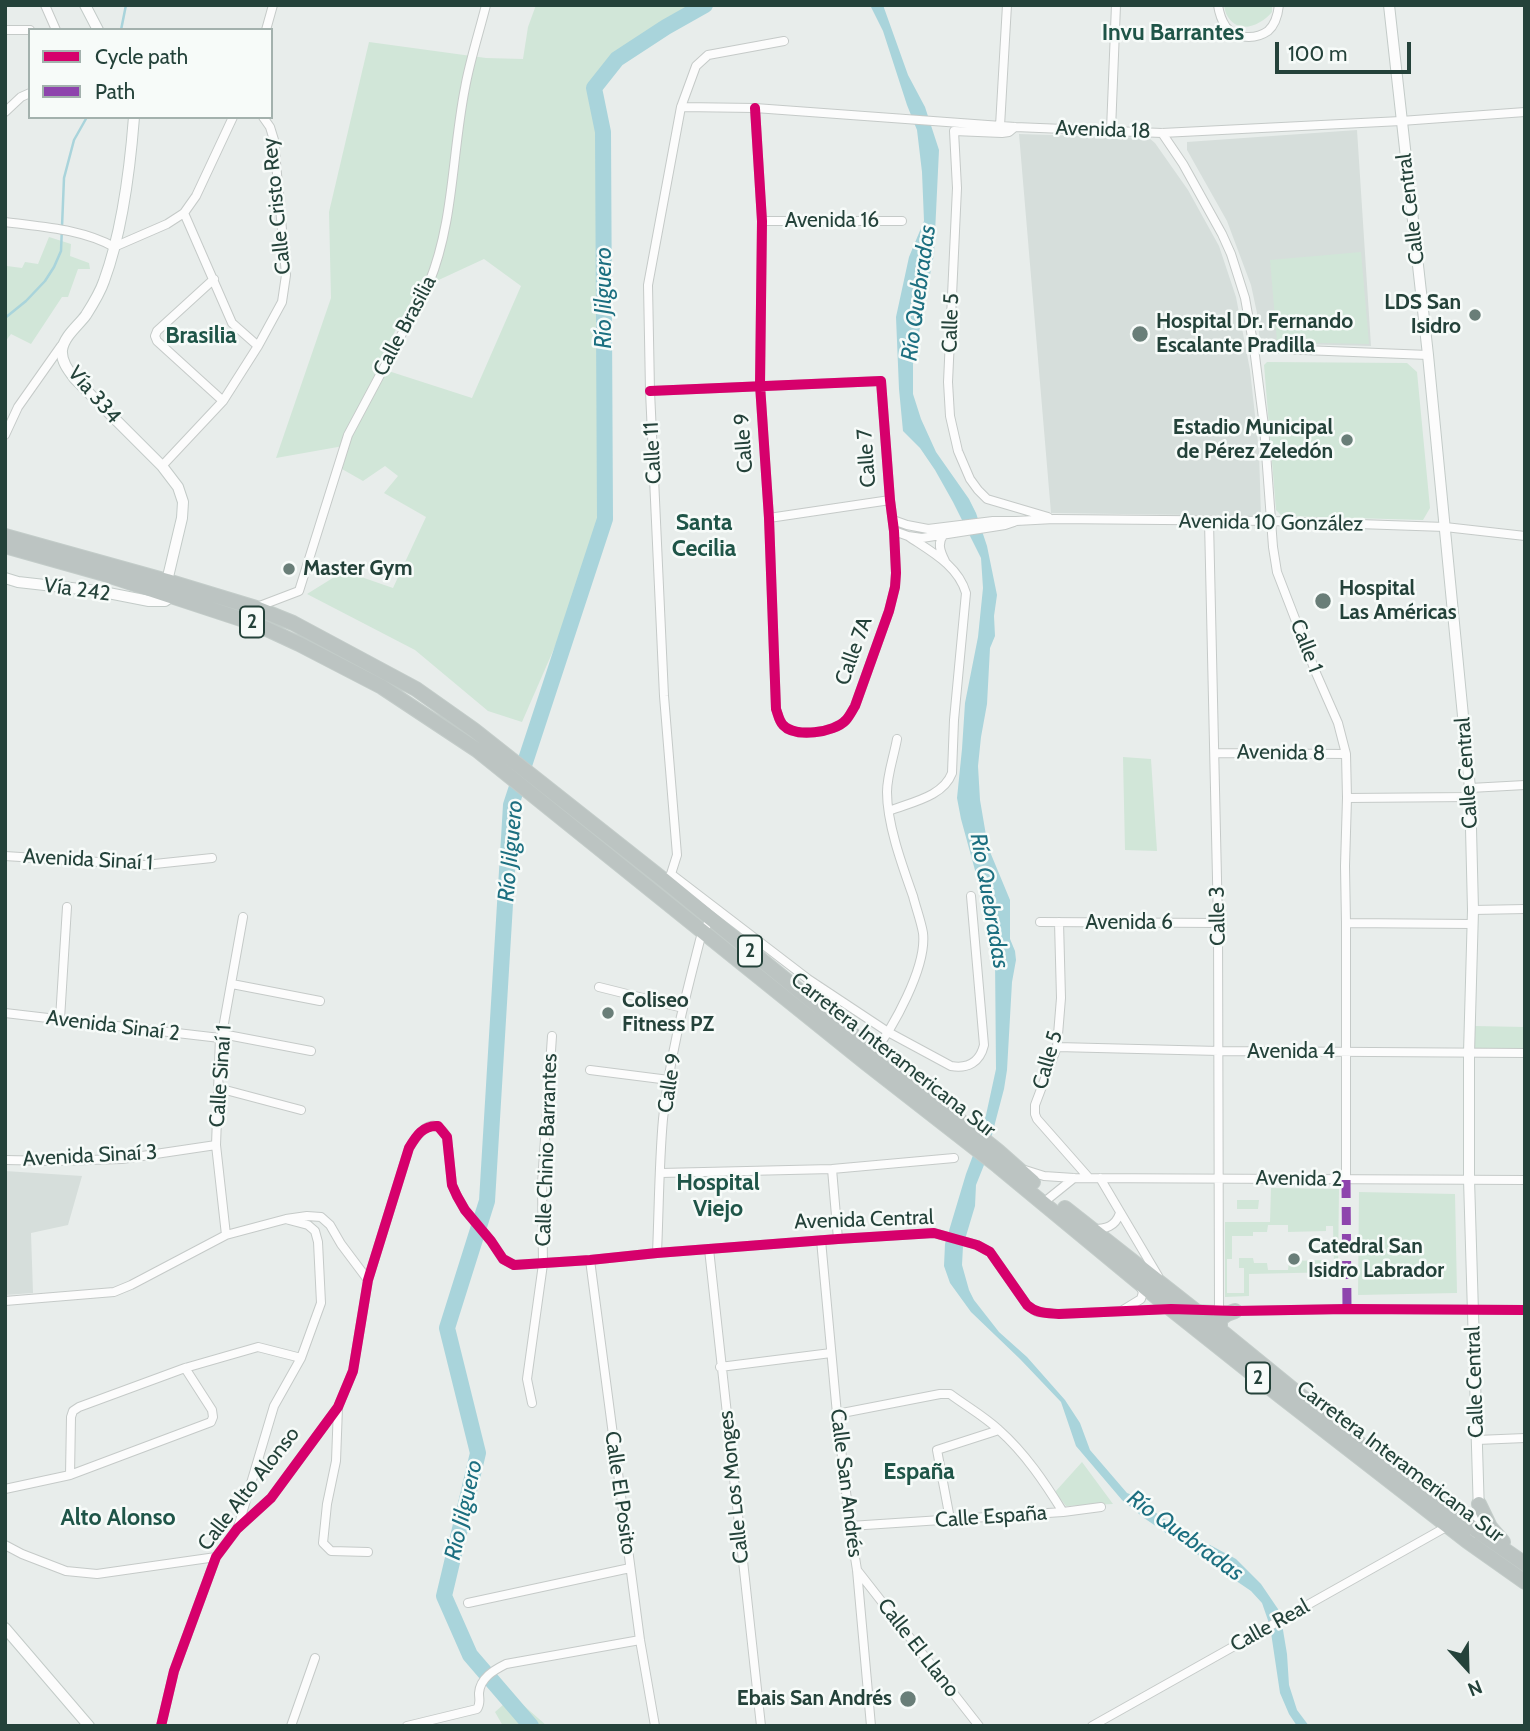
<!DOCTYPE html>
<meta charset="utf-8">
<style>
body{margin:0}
#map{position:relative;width:1530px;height:1731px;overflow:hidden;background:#e8edeb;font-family:Cabin,sans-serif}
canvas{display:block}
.frame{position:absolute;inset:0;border:7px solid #24423a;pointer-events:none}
.legend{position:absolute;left:28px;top:28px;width:245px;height:91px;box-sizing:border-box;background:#f7fbf9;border:2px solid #a3b1ad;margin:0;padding:9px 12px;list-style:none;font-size:21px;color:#24423a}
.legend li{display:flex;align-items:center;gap:14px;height:35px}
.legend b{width:35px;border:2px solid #a3b1ad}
.north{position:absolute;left:1432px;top:1633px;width:70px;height:70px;-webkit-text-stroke:5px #f7fbf9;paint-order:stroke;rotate:158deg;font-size:19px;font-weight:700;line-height:28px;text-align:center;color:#24423a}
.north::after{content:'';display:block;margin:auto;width:24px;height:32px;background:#24423a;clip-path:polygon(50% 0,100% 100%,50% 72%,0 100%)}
.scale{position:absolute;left:1275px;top:42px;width:136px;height:32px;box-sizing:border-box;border:4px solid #24423a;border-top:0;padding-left:9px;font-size:21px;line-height:24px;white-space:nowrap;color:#24423a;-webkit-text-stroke:5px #f7fbf9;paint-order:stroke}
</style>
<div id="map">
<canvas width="1530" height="1731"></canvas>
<div class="frame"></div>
<ul class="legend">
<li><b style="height:9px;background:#d6006c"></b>Cycle path</li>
<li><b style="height:9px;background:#8e44ad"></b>Path</li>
</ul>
<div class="north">N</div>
<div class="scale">100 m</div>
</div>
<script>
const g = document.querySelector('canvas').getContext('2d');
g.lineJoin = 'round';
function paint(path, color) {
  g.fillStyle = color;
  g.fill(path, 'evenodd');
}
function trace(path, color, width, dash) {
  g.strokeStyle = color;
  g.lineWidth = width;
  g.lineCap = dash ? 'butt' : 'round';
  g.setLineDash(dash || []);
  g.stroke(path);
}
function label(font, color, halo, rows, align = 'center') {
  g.font = font + ' Cabin,sans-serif';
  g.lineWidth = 5;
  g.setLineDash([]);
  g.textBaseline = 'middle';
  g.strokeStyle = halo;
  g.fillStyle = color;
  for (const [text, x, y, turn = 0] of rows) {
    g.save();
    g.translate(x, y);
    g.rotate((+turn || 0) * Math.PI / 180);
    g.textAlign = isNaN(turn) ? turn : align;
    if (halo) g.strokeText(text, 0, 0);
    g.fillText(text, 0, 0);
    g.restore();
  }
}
paint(new Path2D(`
 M1357,130L1371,346L1260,343L1257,313L1251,285L1227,221L1187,150V142Z
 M1019,134L1149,138L1155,143L1188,190L1219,246L1236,297L1250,370L1259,452L1261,516L1051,513Z
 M5,1171L82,1176L68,1225L31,1233L33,1293L5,1295Z`), '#d6dedb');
paint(new Path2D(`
 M536,5H704L619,57L594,88L603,132L605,519L587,573L522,722L488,711L415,650L307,594L344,571L393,588L426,517L384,493L398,476L385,466L363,481L342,469L349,445L276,458L331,298L329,212L369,42L486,58L523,59L528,27ZM484,259L521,286L472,398L376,367L417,290Z
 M1224,5H1272V12C1261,25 1240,35 1228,17C1225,13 1225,9 1224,5Z
 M49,237L71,244L70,256L89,263L90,269H78L68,297H62L31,344L11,334L5,342V272L7,266L22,268L25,262L38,264Z
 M1361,252L1369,344L1277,342L1270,260Z
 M1267,362L1407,363L1417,372L1430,508L1423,520L1282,516L1276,510L1264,365Z
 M1123,757L1151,759L1157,851L1125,850Z
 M1475,1026L1524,1027L1525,1049L1474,1048Z
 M1271,1188L1339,1189L1338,1272L1249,1274V1296L1225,1297V1222H1270ZM1268,1225H1288V1232L1326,1231V1226H1333L1334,1265H1326V1260L1289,1261L1288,1270H1268L1267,1263H1254L1253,1258H1239V1268H1244V1293H1227V1259H1232V1236H1253V1232H1267Z
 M1359,1192L1455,1194L1457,1293L1358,1295Z
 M1237,1200H1259L1258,1209H1237Z
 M1082,1462L1113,1504L1066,1506L1055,1492Z
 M513,1696L547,1726H503L495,1712Z`), '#d1e6d8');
paint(new Path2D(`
 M870,5H883L908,75L925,107L939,150L934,254L913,364V394L921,419L936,452L969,499L976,513L987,546L997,595L994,616L995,636L990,648L987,704L981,737L978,766L980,800L988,847L1010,900V939L1015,951L1016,960L1012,982L1007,1070L1004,1089L984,1165L976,1185L975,1206L963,1246L962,1265L969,1290L974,1300L999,1332L1027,1357L1065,1400L1080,1423L1090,1450L1127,1493L1135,1496L1148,1507L1173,1525L1236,1559L1261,1584L1280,1612L1287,1654L1289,1685L1297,1710L1309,1726H1297L1289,1714L1280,1693L1270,1626L1262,1603L1251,1591L1144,1518L1122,1500L1076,1446L1061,1402L1020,1359L971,1312L950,1283L944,1266L945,1244L966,1174L975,1150L986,1115L996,1069L995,958L990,925L961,819L957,798L962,749L965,703L978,637L983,588L981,558L953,502L935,470L920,448L903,431L899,389L896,317L909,257L924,221L922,172L917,130L907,105L883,31Z`), '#a9d4db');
trace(new Path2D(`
 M121,30L126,5
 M5,318L26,301L45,281L54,267L61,251L64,178L74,140L87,117`), '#a9d4db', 2.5);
trace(new Path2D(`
 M531,1726L470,1655L444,1596L478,1453L447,1328L487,1201L511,805L605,519L603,132L594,88L617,59L666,27L705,5`), '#a9d4db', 16);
const street = new Path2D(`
 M45,5L56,30
 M1218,5C1219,12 1222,21 1226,27C1236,39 1255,40 1268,31C1275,25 1278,14 1279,5
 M5,30H30
 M266,30L273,5
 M681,107L755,108L1015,127L1162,133L1401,121L1525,112
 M5,112L21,97L30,93
 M1000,126L1007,5
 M1015,127L1009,132L1002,133L954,131L957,188L948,382L950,416L958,451L970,479L978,490L987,499L1048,517
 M1111,130L1116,5
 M1162,133L1183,164L1222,234L1231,254L1245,298L1254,348L1264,426L1273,547L1277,572L1316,673L1338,723L1346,754L1347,798L1345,866L1346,923V1180
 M184,213L232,323L258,346
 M762,221H902
 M5,222C42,227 82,229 114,247L167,224L184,213L196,196L233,117
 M214,279L157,331L155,336L157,341L223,401
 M1254,348L1428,355
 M650,391L881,381L890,500L894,531L896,573L895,587L889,611L855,706C852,711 849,717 846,720C834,733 795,738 783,725C779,721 778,714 776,709L769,518L760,385L762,221L755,108
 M5,435L18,407L61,346
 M162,466L223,401L258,346L282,302L286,275L274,140L270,127L263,117
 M769,518L890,500
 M893,520L907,525L928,529L993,521H1016L1054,519L1272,521L1445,527L1525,536
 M1209,521L1218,923L1219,1311
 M894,531L908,536L922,538L1005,525L1014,522
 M944,534C937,543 940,551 945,561
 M257,607L299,591L348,435L429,283C454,222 452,153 465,88C470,60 479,33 486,5
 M1215,753L1346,754
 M1470,788L1525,785
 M1347,798L1471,797
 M889,811C911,802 943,797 952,773L954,720L966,593C958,565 930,551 908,536
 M5,856L145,865L212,858
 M671,874L808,979L888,1032L951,1066C968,1069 980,1062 984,1045L971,896
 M665,881L671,874L677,855L664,696L650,391L648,285L681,107L696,66L708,55L784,41
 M1473,910L1525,909
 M1040,922L1218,923
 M1059,922L1061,998L1057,1047L1035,1105V1114L1037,1119L1089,1178
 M1346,923L1472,924
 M232,984L320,1001
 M599,987L683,1008
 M5,1013L220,1038
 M60,1019L67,907
 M222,1034L311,1051
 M1057,1047L1219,1051L1525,1053
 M872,1055C893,1028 927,967 923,933C921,921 916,908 913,896C902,865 887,824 887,792C887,775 894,756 897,739
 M590,1070L669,1080
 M218,1088L301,1110
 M5,1160L55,1161L122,1159L216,1145
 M832,1169L838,1239
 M1025,1170L1044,1176L1074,1178L1525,1180
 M661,1173L832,1169L954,1158
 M1100,1178L1158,1276
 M1043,1203L1074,1178
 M1092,1229C1106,1229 1115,1227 1120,1213
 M226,1235L216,1145L220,1038L222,1034L243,917
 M821,1240L837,1414L850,1526L857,1570L871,1726
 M709,1249L761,1726
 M657,1253C659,1208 659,1163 663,1119C669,1059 685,999 700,940L703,930L711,920
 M590,1260L640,1640L655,1726
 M5,1301L114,1292L131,1285L226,1235L286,1219L307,1216L321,1217L330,1225L341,1244L368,1280
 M1195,1309L1235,1311L1347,1309L1525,1310
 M1123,1310L1141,1299L1143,1292L1139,1285
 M720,1367L831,1353
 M532,1403L527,1379L543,1264L542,1183L552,1036
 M338,1407L336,1461L327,1504L323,1543L331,1551L368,1552
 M837,1414L940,1394H950C966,1406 984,1416 999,1430C1025,1453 1045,1483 1063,1512L850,1526
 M1477,1440L1525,1438
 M70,1475L71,1417L73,1411L79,1407L185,1368L258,1347L301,1358
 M5,1489L70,1475L211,1422L213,1417L212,1410L185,1368
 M1063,1512L1101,1507
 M950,1519L937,1450L999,1430
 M238,1527L274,1406L301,1358L321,1303L318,1242L315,1231L308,1225L289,1220
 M5,1545L22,1554L66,1571L97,1574L216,1557
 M857,1570L979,1726
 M468,1603L630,1568
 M161,1726L174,1671L216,1557L237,1529L271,1498L338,1407L353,1371L368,1280L409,1148C419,1132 433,1113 447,1137L452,1185L457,1196L465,1210L491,1241L503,1259L514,1265L590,1260L657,1253L838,1239L934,1233L977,1245L990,1252L1027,1305L1037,1312L1059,1314L1168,1309
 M291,1726L315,1658
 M407,1726L477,1709C481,1703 479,1700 479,1693C480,1678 494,1670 506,1664L640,1640
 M1092,1726L1448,1526`);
const secondary = new Path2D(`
 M85,5L98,30
 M1389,5L1428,355L1470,788L1473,910L1469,1053V1179L1479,1514L1476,1529L1473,1533
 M134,117C130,169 122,232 104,281C100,293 93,304 86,315C79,325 64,336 62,350C61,361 68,370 75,379L162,466L178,487L183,502L182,518L167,581
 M5,578L18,582L98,591L149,601H165L172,596
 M5,1628L89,1726`);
const highway = new Path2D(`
 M5,536L167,581L256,608L293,623L416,689L474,730L665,881L874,1052L998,1151L1033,1182
 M5,546L101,573L256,624L299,644L382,687L477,750L866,1063L998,1166L1171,1309L1279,1395L1467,1541L1525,1582
 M1065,1208L1220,1330L1356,1441L1460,1519L1525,1564
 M1220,1330V1319L1227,1314L1235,1311
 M1479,1504L1490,1527L1503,1542`);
trace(street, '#c5cac8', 10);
trace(secondary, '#c3cbc8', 12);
trace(highway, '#c3ccc9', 16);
trace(street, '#fcfcfc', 8);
trace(secondary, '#fcfcfc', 10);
trace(highway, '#bcc4c2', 14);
trace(new Path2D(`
 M1346,1180L1347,1309`), '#8e44ad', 9, [18, 9]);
trace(new Path2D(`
 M650,391L881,381L890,500L894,531L896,573L895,587L889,611L855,706C852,711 849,717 846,720C834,733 795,738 783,725C779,721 778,714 776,709L769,518L760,385L762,221L755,108
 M161,1726L174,1671L216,1557L237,1529L271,1498L338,1407L353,1371L368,1280L409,1148C416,1136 423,1125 438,1126L447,1137L452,1185L457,1196L465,1210L491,1241L503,1259L514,1265L590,1260L657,1253L838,1239L934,1233L977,1245L990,1252L1027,1305C1037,1314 1047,1313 1059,1314L1171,1309L1235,1311L1347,1309L1525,1310`), '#d6006c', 10);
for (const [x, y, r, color] of [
 [1475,315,7,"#697e78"],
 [1140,334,9,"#697e78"],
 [1347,440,7,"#697e78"],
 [289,569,7,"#697e78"],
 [1323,601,9,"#697e78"],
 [608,1013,7,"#697e78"],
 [1294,1259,7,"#697e78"],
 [908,1699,9,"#697e78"]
]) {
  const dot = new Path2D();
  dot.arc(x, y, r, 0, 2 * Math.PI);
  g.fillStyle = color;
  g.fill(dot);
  trace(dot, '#f7fbf9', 2.5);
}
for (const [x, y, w] of [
 [252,622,24],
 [750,951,24],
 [1258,1378,24]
]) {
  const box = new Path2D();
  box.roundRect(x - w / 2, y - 15.5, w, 31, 5);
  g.fillStyle = '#f7fbf9';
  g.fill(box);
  trace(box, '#24423a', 2);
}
label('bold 19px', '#24423a', null, [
 ["2",252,622],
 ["2",750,951],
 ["2",1258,1378]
]);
label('21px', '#24423a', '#f7fbf9', [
 ["Avenida 18",1103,130,2],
 ["Calle Cristo Rey",277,206,-96],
 ["Calle Central",1411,209,-97],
 ["Avenida 16",832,221],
 ["Calle 5",951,323,-88],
 ["Calle Brasilia",405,326,-62],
 ["Vía 334",94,395,49],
 ["Calle 9",744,443,-94],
 ["Calle 11",653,453,-93],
 ["Calle 7",867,458,-94],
 ["Avenida 10 González",1271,523,1],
 ["Vía 242",77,590,8],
 ["Calle 1",1306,646,69],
 ["Calle 7A",854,651,-70],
 ["Avenida 8",1281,753,1],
 ["Calle Central",1467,773,-94],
 ["Avenida Sinaí 1",88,860,3],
 ["Calle 3",1218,916,-91],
 ["Avenida 6",1129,923],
 ["Avenida Sinaí 2",113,1026,7],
 ["Avenida 4",1291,1052],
 ["Carretera Interamericana Sur",893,1055,38],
 ["Calle 5",1048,1060,-74],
 ["Calle Sinaí 1",221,1076,-86],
 ["Calle 9",670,1083,-81],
 ["Calle Chinio Barrantes",547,1150,-88],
 ["Avenida Sinaí 3",90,1156,-3],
 ["Avenida 2",1299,1179,1],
 ["Avenida Central",864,1220,-2],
 ["Calle Central",1475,1382,-92],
 ["Carretera Interamericana Sur",1400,1462,37],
 ["Calle San Andrés",846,1483,83],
 ["Calle Los Monges",734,1487,-96],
 ["Calle Alto Alonso",249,1489,-52],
 ["Calle El Posito",620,1493,82],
 ["Calle España",991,1517,-4],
 ["Calle Real",1270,1626,-29],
 ["Calle El Llano",918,1648,52]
]);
label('bold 21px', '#24423a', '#f7fbf9', [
 ["LDS San",1461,303,"right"],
 ["Isidro",1461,327,"right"],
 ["Hospital Dr. Fernando",1156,322],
 ["Escalante Pradilla",1156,346],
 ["Estadio Municipal",1333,428,"right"],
 ["de Pérez Zeledón",1333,452,"right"],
 ["Master Gym",303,569],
 ["Hospital",1339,589],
 ["Las Américas",1339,613],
 ["Coliseo",622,1001],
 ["Fitness PZ",622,1025],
 ["Catedral San",1308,1247],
 ["Isidro Labrador",1308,1271],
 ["Ebais San Andrés",892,1699,"right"]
], 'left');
label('bold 23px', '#1f5548', '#f7fbf9', [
 ["Invu Barrantes",1173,33],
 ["Brasilia",201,336],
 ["Santa",704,523],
 ["Cecilia",704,549],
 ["Hospital",718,1183],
 ["Viejo",718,1209],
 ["España",919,1472],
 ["Alto Alonso",118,1518]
]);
label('italic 23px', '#1c6f80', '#f7fbf9', [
 ["Río Quebradas",919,293,-82],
 ["Río Jilguero",604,298,-90],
 ["Río Jilguero",511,851,-85],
 ["Río Quebradas",989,901,80],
 ["Río Jilguero",464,1510,-77],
 ["Río Quebradas",1185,1536,36]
]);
</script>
